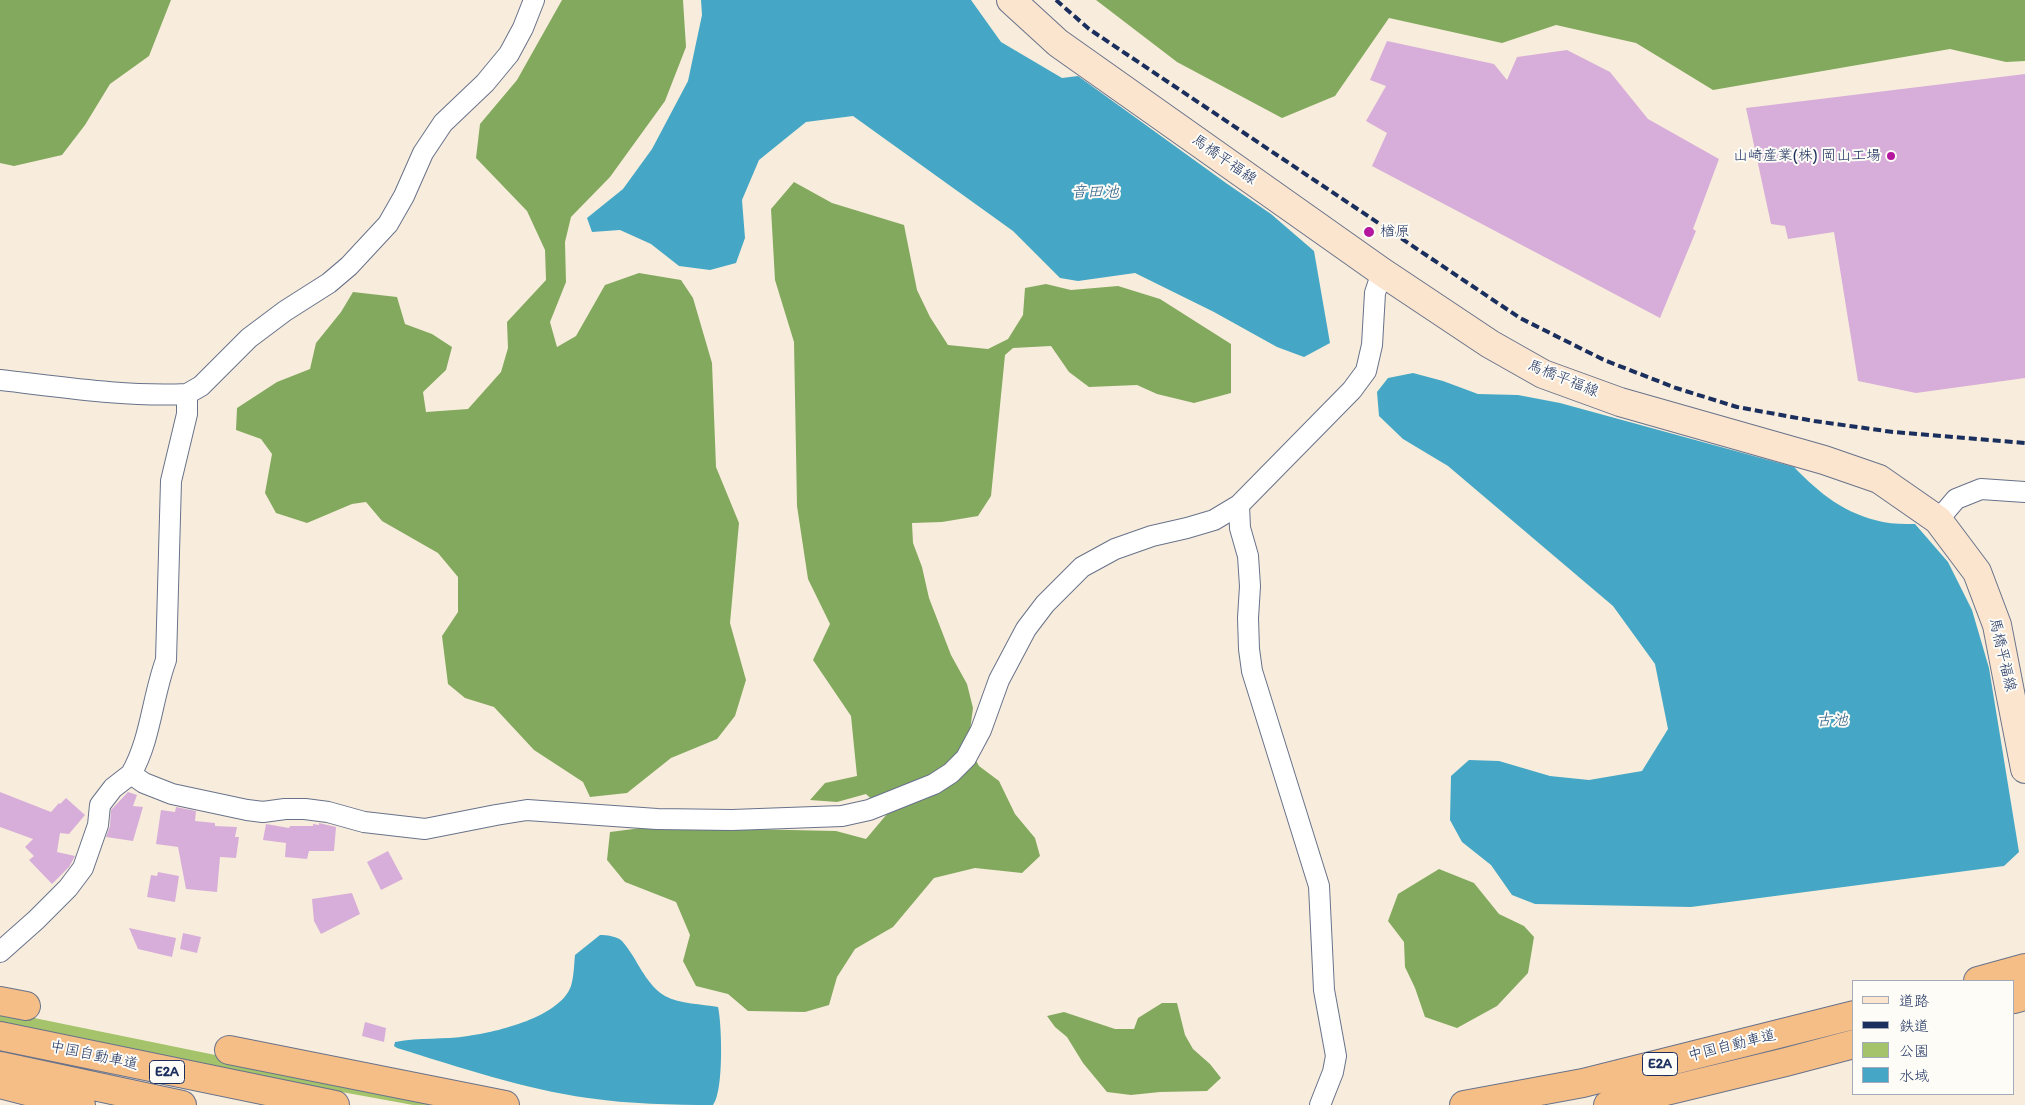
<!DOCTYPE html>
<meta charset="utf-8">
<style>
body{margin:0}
#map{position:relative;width:2025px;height:1105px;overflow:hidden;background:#f8eddc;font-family:Itim,"Klee One",sans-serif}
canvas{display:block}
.legend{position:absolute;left:1852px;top:980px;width:162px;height:115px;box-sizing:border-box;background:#fdfcf7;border:1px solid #a3aaba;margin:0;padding:6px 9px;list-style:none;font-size:15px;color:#1b2f5e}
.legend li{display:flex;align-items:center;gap:10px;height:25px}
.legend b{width:25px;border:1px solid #a3aaba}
</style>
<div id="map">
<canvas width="2025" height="1105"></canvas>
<ul class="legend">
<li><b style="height:6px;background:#fbe5cf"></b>道路</li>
<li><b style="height:6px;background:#1b2f5e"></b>鉄道</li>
<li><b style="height:14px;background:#a4c36b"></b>公園</li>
<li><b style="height:14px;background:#45a7c5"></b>水域</li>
</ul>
</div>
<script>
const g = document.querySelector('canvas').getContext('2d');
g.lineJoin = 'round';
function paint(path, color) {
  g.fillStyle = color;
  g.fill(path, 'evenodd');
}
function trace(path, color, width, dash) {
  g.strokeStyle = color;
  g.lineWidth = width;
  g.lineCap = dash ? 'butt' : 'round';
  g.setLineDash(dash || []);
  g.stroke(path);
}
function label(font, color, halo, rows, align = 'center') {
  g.font = font + ' Itim,"Klee One",sans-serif';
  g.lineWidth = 4;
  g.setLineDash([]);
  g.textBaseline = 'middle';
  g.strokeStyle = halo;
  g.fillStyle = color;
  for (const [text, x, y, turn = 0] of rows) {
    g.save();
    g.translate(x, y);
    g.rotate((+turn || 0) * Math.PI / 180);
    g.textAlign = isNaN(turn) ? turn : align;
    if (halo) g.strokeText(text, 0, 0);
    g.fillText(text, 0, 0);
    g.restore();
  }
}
paint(new Path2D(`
 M0,1011L460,1105H413L243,1074L0,1024Z`), '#a4c36b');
paint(new Path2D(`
 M0,0H171L149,56L110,84L85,125L62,155L14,166L0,163Z
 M562,0H683L686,47L665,101L610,177L571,217L565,242L566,282L550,322L557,347L576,336L605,285L639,273L681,280L693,298L712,363L716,467L739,523L730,623L746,680L735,716L717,739L671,758L627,793L590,797L583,782L534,750L494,707L465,698L448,684L442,636L458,612V577L438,553L382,521L366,502L352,504L307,523L276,513L265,493L272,454L261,439L236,430L237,408L277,382L310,369L316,343L341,312L353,292L397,297L405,324L432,334L452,347L446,370L423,392L426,412L468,409L501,372L508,348L507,322L546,280L545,250L527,211L476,158L480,124L517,80Z
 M1096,0H2025V61L2006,62L1950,49L1713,90L1636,43L1556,25L1502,43L1389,18L1335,96L1282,118L1177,62Z
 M794,182L832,203L904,225L917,290L930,317L948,345L988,349L1008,339L1023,315L1025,288L1046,284L1071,290L1118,286L1160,299L1231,344V393L1194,403L1157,394L1137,385L1089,387L1069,372L1051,346L1013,348L1005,355L991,496L978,516L942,522L912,523L913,543L922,567L929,598L951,655L967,684L973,708L968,746L979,766L999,781L1015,814L1035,838L1040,856L1022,873L975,868L934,878L893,927L855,949L837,977L829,1005L805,1012L748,1011L728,994L696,986L683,961L690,935L676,902L625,882L607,860L610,832L649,827L836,831L866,839L887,814L866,794L837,802L810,800L825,783L857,776L851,716L813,660L830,624L808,579L797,506L794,342L775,280L771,209Z
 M1439,869L1474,883L1499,914L1524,926L1534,937L1528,973L1497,1006L1457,1028L1425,1017L1415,988L1405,967L1404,942L1388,921L1398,894Z
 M1162,1003H1177L1185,1035L1193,1049L1210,1064L1221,1078L1207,1091L1160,1092L1131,1095L1107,1092L1083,1063L1067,1037L1055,1027L1047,1016L1064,1012L1115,1029H1134L1138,1018Z`), '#83a95f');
paint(new Path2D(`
 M701,0H971L1001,42L1062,78L1078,76L1226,183L1271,214L1314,251L1330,343L1304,357L1277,347L1214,312L1135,273L1078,281L1060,278L1013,231L853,116L806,122L759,160L742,200L745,238L736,263L710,270L679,266L651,244L620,230L592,232L587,218L623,189L652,149L688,81L702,15Z
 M1413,373L1443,381L1478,394L1518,395L1560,403L1794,467C1820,494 1845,514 1883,522C1893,524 1905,524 1915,524L1948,562L1972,610L1989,668L2019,852L2004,866L1691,907L1535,904L1512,895L1491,865L1462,842L1450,820L1451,776L1469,760L1499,761L1550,776L1589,780L1642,771L1668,729L1655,664L1613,606L1448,466L1403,439L1379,416L1377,392L1388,378Z
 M600,935C606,935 617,936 622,941C638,959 644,983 665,996C680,1004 702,1004 718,1007C722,1024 724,1092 713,1105C671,1105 630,1104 588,1098C523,1089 459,1067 397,1048L394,1046L395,1042C420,1037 444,1040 468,1036C497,1032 560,1017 571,986C574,976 574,965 575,955Z`), '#45a7c5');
paint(new Path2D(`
 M1387,41L1494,64L1507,80L1517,57L1567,50L1610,72L1648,119L1719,159L1693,229L1696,231L1660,318L1372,166L1387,133L1366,121L1386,86L1370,80Z
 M2025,74V378L1916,393L1858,381L1834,232L1788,239L1785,226L1771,224L1746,108Z
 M0,792L51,812L59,803L60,804L66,798L85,815L69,834L60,833L57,852L75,856L69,867L52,884L29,860L34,856L25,847L33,839L0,827Z
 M128,792L137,795L133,806L143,807L133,841L106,837L110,826L111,810Z
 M176,807L196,811L195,821L215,823V826L237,827L235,837H239L236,858L220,857L217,892L186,889L178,847L156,844L161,810L175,812Z
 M319,823L336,827L334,851H309L307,859L285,857L286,843L263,840L266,824L289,828L290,826H313V824L319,825Z
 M388,851L403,879L381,890L367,862Z
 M158,872L179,876L175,902L147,897L151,875L157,876Z
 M352,893L360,914L321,934L314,921L312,899Z
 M129,928L176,938L172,957L138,949Z
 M183,933L201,937L197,953L180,949Z
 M365,1022L386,1028L384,1042L362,1036Z`), '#d7aed9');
const minor = new Path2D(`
 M534,0L523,28L509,54L485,83L443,123L423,153L404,196L388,224L349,266L329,283L285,311L249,338L201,386L187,394V414L171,481L166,660C152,698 151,739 131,774L144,783L172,794L247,810L263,812L285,809H305L328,812L364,822L425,829L496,815L527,810L657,819L732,820L842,816L869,810L934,784L951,773L966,758L981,730L999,680L1026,629L1045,604L1082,567L1115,549L1152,536L1187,528L1214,520L1239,505L1352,390L1366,371L1372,345L1375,293L1382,272
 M0,380C62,387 125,397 187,394
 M1239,505L1240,528L1248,556L1250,586L1248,618L1249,649L1252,671L1319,886L1324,990L1336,1056L1333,1072L1320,1105
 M1938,520L1956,499L1981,489L2025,492
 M0,952L36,920L68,888L83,868L98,825L100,805L113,788L131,774`);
const secondary = new Path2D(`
 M1011,0L1058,43L1382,272L1490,344L1543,374L1620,402L1824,460L1879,479L1938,520L1977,572L1997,625L2025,769`);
const motorway = new Path2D(`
 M1978,981L2025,968
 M2014,999L2025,996
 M0,1001L26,1006
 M0,1036L335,1105
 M229,1050L505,1105
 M0,1066L182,1105
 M0,1084L81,1105
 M1464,1105L1583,1083L1854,1015
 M1608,1105L1786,1062L1854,1044`);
trace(minor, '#68728a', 22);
trace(secondary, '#68728a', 30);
trace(motorway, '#68728a', 30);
trace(minor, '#fff', 20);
trace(secondary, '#fbe5cf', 28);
trace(motorway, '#f6be87', 28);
trace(new Path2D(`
 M1056,0L1089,29L1520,318L1604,360L1676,388L1737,407L1814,421L1893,432L2025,443`), '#1b2f5e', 4, [8, 4]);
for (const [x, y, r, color] of [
 [1891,156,5,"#b5179e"],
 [1369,232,6,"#b5179e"]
]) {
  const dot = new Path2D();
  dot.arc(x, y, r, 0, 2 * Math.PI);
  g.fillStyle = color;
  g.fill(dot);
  trace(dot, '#fdfcf7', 2);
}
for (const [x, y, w] of [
 [1660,1064,35],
 [167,1072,35]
]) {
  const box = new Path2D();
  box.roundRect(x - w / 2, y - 11.5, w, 23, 4);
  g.fillStyle = '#fdfcf7';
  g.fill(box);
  trace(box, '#1b2f5e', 1);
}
label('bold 14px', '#1b2f5e', null, [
 ["E2A",1660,1064],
 ["E2A",167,1072]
]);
label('15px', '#1b2f5e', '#fdfcf7', [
 ["山崎産業(株) 岡山工場",1881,156],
 ["楢原",1380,232,"left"]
], 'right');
label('15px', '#1b2f5e', '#fdfcf7', [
 ["馬橋平福線",1224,160,35],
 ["馬橋平福線",1563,379,22],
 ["馬橋平福線",2002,655,77],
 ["中国自動車道",1732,1046,-14],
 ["中国自動車道",94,1056,12]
]);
label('italic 16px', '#2c5f87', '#fdfcf7', [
 ["音田池",1095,193],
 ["古池",1832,721]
]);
</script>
